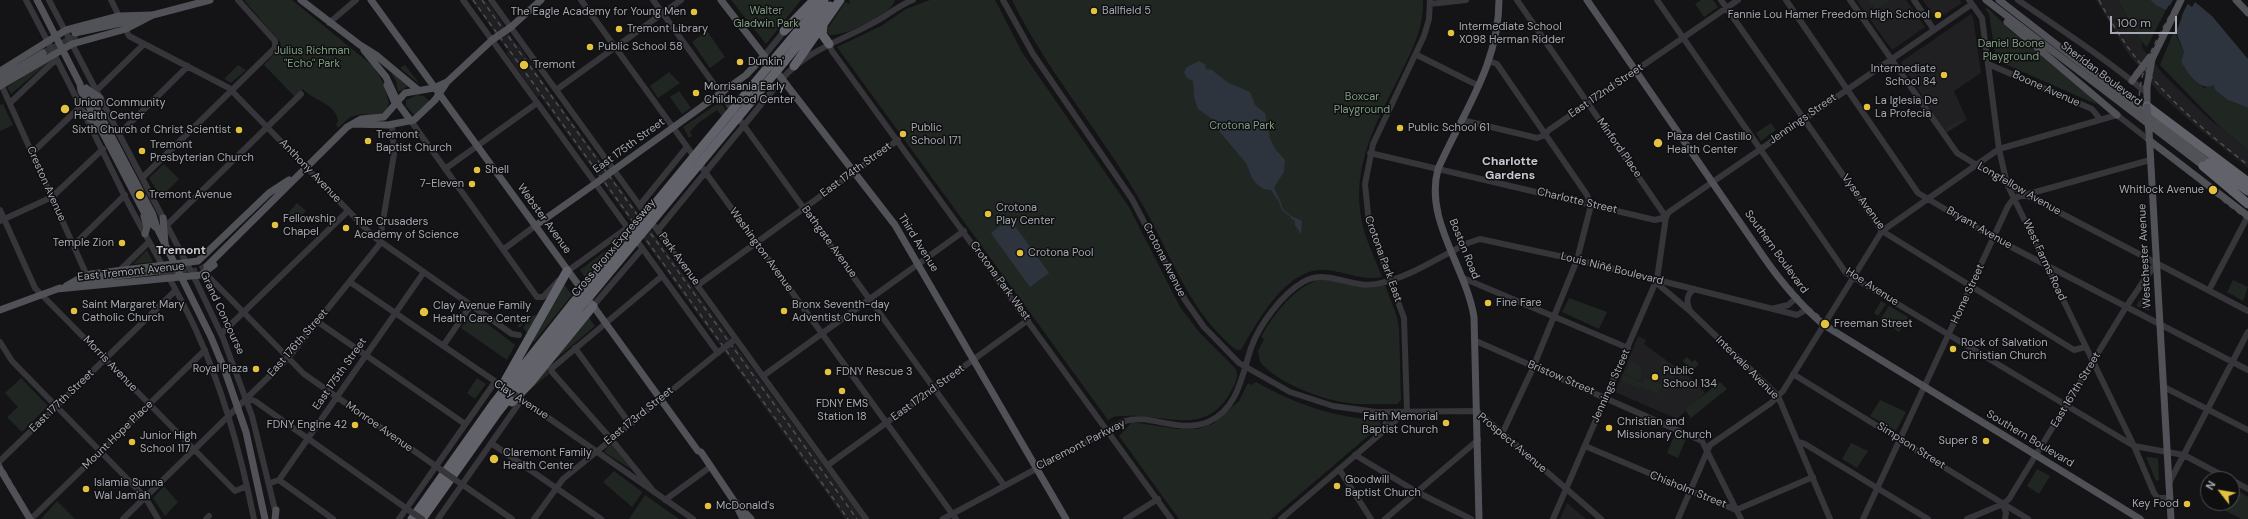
<!DOCTYPE html>
<meta charset="utf-8">
<style>
body{margin:0}
#map{position:relative;width:2248px;height:519px;overflow:hidden;background:#141315;font-family:"DM Sans",sans-serif}
canvas{display:block}
.north{position:absolute;left:2200px;top:471px;width:40px;height:40px;box-sizing:border-box;background:#0f0f10;border:1px solid #4b4d52;border-radius:50%;rotate:301deg;font-size:11px;font-weight:700;line-height:16px;text-align:center;color:#a6a9b4}
.north::after{content:'';display:block;margin:auto;width:14px;height:18px;background:#e2c23f;clip-path:polygon(50% 0,100% 100%,50% 72%,0 100%)}
.scale{position:absolute;left:2110px;top:16px;width:67px;height:18px;box-sizing:border-box;border:2px solid #a6a9b4;border-top:0;padding-left:5px;font-size:12px;line-height:14px;white-space:nowrap;color:#a6a9b4;-webkit-text-stroke:3px #0f0f10;paint-order:stroke}
</style>
<div id="map">
<canvas width="2248" height="519"></canvas>
<div class="north">N</div>
<div class="scale">100 m</div>
</div>
<script>
const g = document.querySelector('canvas').getContext('2d');
g.lineJoin = 'round';
function paint(path, color) {
  g.fillStyle = color;
  g.fill(path, 'evenodd');
}
function trace(path, color, width, dash) {
  g.strokeStyle = color;
  g.lineWidth = width;
  g.lineCap = dash ? 'butt' : 'round';
  g.setLineDash(dash || []);
  g.stroke(path);
}
function label(font, color, halo, rows, align = 'center') {
  g.font = font + ' "DM Sans",sans-serif';
  g.lineWidth = 3;
  g.setLineDash([]);
  g.textBaseline = 'middle';
  g.strokeStyle = halo;
  g.fillStyle = color;
  for (const [text, x, y, turn = 0] of rows) {
    g.save();
    g.translate(x, y);
    g.rotate((+turn || 0) * Math.PI / 180);
    g.textAlign = isNaN(turn) ? turn : align;
    if (halo) g.strokeText(text, 0, 0);
    g.fillText(text, 0, 0);
    g.restore();
  }
}
paint(new Path2D(`
 M471,0H485L490,5L513,39L517,45L518,44L549,90L862,519H845L840,512L540,96L538,97L528,84L506,53L508,51Z
 M1859,0H1906L1925,27L1892,50L1857,1Z
 M1923,0H1960L1962,3L1936,20Z
 M2096,0H2118L2141,41L2143,49L2164,75L2207,117L2248,150V168L2198,128L2159,93L2127,52Z
 M1971,14L1973,17L1981,73L1954,91L1967,120L1946,133L1901,62Z
 M1638,336L1646,340L1644,344L1694,380L1705,393L1677,419L1615,392Z
 M1567,503L1586,519H1560Z`), '#202022');
paint(new Path2D(`
 M244,0H292L373,66L383,82L389,103L387,108L383,114L376,116L362,114L350,117L338,128L336,125L338,121C337,104 312,100 303,89L295,97L264,65L281,47L280,42Z
 M731,0H801L766,44Z
 M849,0H895C894,13 843,37 830,35L827,32L828,28L845,2L850,4Z
 M930,0H995L1022,52L1129,207L1180,307L1200,333L1236,369C1239,379 1234,386 1229,395C1203,437 1164,413 1125,416C1118,416 1113,416 1108,420L837,47L881,26L906,9Z
 M1012,0H1423C1424,28 1412,50 1400,75C1374,127 1347,173 1365,234C1370,248 1376,262 1382,277C1363,281 1346,272 1327,270C1287,266 1258,321 1241,350C1235,351 1229,344 1224,339C1193,309 1176,270 1157,232C1117,150 1052,82 1012,0Z
 M1701,0H1713L1718,7L1704,17L1695,4Z
 M1869,0H1890L1876,10Z
 M2118,0H2150L2157,6L2166,10L2147,47L2141,41Z
 M1988,8L2011,31L2087,93L2098,105L1996,60L1989,14L1985,9Z
 M707,31L725,57L710,68L692,42Z
 M2174,31L2184,52L2181,61L2204,88L2213,85L2216,91L2228,100L2248,108V150L2220,127L2160,65Z
 M51,58V60L11,94L7,87Z
 M238,65L246,70L231,83L224,79Z
 M405,65L418,82L419,84L400,68Z
 M390,71L408,86L407,87L398,92L396,81Z
 M669,72L680,83L658,98L650,86Z
 M679,91L691,108L682,114L670,97Z
 M417,95L424,96L429,101L414,115L406,106V100Z
 M720,102L729,114L724,119L717,110L697,124L690,132L692,136L689,138L683,127Z
 M3,104L13,125L0,131V105Z
 M1962,119L1963,122L1947,132L1946,128Z
 M1771,123L1776,130L1761,141L1756,133Z
 M164,164L179,179L161,197L149,178Z
 M297,203L306,211L296,221L288,213Z
 M613,245L585,278L580,270Z
 M147,250L153,262L133,264Z
 M1317,280C1340,278 1362,294 1385,285L1397,317L1399,329L1401,400L1397,404C1385,404 1372,404 1360,404C1332,404 1277,384 1260,362L1258,351L1264,339L1261,337C1274,314 1292,290 1317,280Z
 M2233,280L2248,287L2243,301L2227,292Z
 M563,283L572,295L534,342L532,340Z
 M2147,288L2149,311L2136,306Z
 M1569,298L1607,312L1599,329L1562,312Z
 M1881,301L1886,304L1878,316L1874,313Z
 M1889,306L1908,317L1899,332L1880,320Z
 M472,312L515,345L507,360L461,328Z
 M527,313L531,316L538,315L529,335L523,328L529,319L527,317L521,327H517Z
 M588,316L595,326L551,363L548,368L549,374L526,393Z
 M1687,357L1692,362L1695,360L1699,364L1694,369L1685,364L1683,361Z
 M1631,360L1641,367L1642,372L1639,380L1625,374Z
 M1663,361L1674,369L1671,373L1660,365Z
 M1624,375L1642,383L1640,389L1621,380Z
 M21,378L48,406L22,432L7,417L18,407L5,393Z
 M477,378L486,384L475,399L467,393Z
 M1645,378L1662,385L1658,394L1641,387Z
 M1256,382C1295,404 1335,418 1380,420L1381,425L1271,519H1179L1119,436L1132,422L1177,429H1197L1213,424L1239,401L1248,383L1251,385Z
 M1720,382L1727,389L1691,418L1685,410Z
 M1880,400L1906,412L1896,431L1870,416Z
 M1675,434L1686,439L1678,458L1667,453Z
 M1851,443L1868,451L1857,468L1842,459Z
 M610,444H611L631,469L604,452Z
 M2146,457L2158,458L2159,480L2156,481Z
 M2037,469L2050,476L2039,494L2027,486Z
 M614,471L641,491L642,493L632,507L603,482Z
 M164,486L178,502L165,516L153,498Z
 M2232,487L2248,497V519H2241L2211,503H2232Z
 M645,495L679,519H629Z
 M57,501L75,519H41Z`), '#202722');
paint(new Path2D(`
 M2150,0H2183L2192,7L2195,2L2212,16L2248,59V108L2228,100L2216,91L2213,85C2201,93 2186,71 2181,61L2184,52L2176,32L2182,17L2169,5L2166,10L2157,6Z
 M1199,61L1205,64L1206,69L1212,70L1227,82L1250,92L1255,105L1265,113L1270,139L1276,150L1285,160L1284,172L1274,187L1279,199H1277L1271,190L1264,189L1258,185L1252,178L1246,163L1219,131L1215,121L1198,109L1194,97L1193,81L1187,78L1184,72L1187,67Z
 M1289,215L1302,221L1301,234L1295,225V221L1291,218Z
 M1010,219L1049,273L1030,287L991,233Z`), '#2e343d');
paint(new Path2D(`
 M2173,0H2184L2188,3L2181,17L2169,7Z`), '#141315');
trace(new Path2D(`
 M1279,199L1282,209L1289,215`), '#2e343d', 1.5);
trace(new Path2D(`
 M43,53L77,36
 M159,275L198,271L207,266`), '#313135', 7, [7, 3.5]);
trace(new Path2D(`
 M26,0C60,64 92,129 124,195C147,240 174,283 195,328C223,389 241,454 254,519
 M49,0L196,281L223,338L252,416L276,514
 M111,0L129,36L229,88L374,237L512,334L519,335
 M463,0L718,353
 M491,0L866,519
 M581,0L956,519
 M653,0L1004,485
 M1003,0L1033,54L1132,199L1185,300L1204,327L1239,363L1290,392L1333,406L1376,412L1477,411L1601,519
 M1657,0L1846,273L2134,446L2184,455L2229,479
 M1721,0L1882,231L2074,350L2085,347
 M1786,0L1918,193L1994,238L2248,370
 M1850,0L1957,153L2026,195L2248,311
 M1914,0L1934,30
 M1969,0L1982,18L1999,149L2007,184L2134,446L2154,493L2158,498H2169
 M2018,0C2062,30 2106,59 2147,93
 M1430,4L1466,0
 M329,23L356,0
 M829,44L832,51L1171,519
 M1417,55L1479,86
 M764,56L786,29
 M1489,61L1497,64L1587,195L1591,205L1577,260L1532,370L1502,434
 M1988,64L2092,109L2100,119
 M0,82L88,278
 M556,90L681,0
 M96,91L144,44
 M10,103L51,64L57,60
 M1462,120L1537,138L1545,135L1549,130L1738,0
 M411,121L537,297H543L558,281
 M119,134L188,66
 M32,153L81,106
 M1370,153L1655,220L1666,217L1517,0
 M445,169L537,103
 M142,178L275,48V41L238,0
 M640,205L687,147
 M0,210L35,288L235,491L247,486
 M0,221L52,197L103,149
 M167,225L301,94
 M658,230L782,79C807,50 841,41 873,23C887,16 899,5 913,0
 M74,245L125,195
 M504,249L535,226
 M120,270L149,242
 M205,273L304,374L440,469
 M565,273L627,228
 M1463,278L1628,348
 M1657,279L1660,286L1691,312L1778,396L1830,519
 M350,282L499,384
 M698,285L898,140
 M2209,290L2248,216
 M593,306L642,249
 M1775,308L1788,305L1795,299
 M1690,311C1686,302 1686,295 1694,289
 M318,322L465,424
 M221,334L348,211
 M1476,341L1702,441L1741,519
 M0,342L12,361L145,497L158,519
 M443,346L471,305
 M575,348L630,424
 M1793,374L2028,519
 M763,376L964,231
 M2164,387L2248,430
 M246,398L255,401L410,511
 M520,398L693,519
 M1407,411L1404,318L1369,223L1365,184L1373,144L1424,36L1429,19L1430,0
 M1376,412L1386,418L1385,428
 M1798,442L1805,444L1928,519
 M491,443L601,519
 M1585,446L1736,510L1813,477
 M1355,455L1417,492L1471,519
 M0,461L175,291
 M828,465L1028,320
 M1339,469L1371,519
 M279,480L333,519
 M2232,480L2248,489
 M270,483L279,480L424,272
 M460,483L512,519
 M2169,483L2248,332
 M654,492L611,439L552,372L551,369L662,276
 M665,500L710,467
 M2003,504L2006,513L2005,519
 M31,519L205,350
 M123,519L288,358L379,245L394,154L392,125
 M206,519L209,516
 M399,519L495,382
 M438,519L522,399
 M534,519L563,479L720,351
 M943,519L1125,421C1150,413 1178,434 1208,422C1238,409 1242,375 1251,348C1259,325 1282,294 1303,282C1328,268 1351,289 1377,284C1409,278 1439,257 1468,243L1480,239L1582,261L1797,315L1806,310
 M1126,519L1158,499
 M1281,519L1407,411
 M1385,519L1478,440
 M1553,519L1657,279L1666,217L1669,212L1972,4
 M1678,519L1710,445L1771,403L1783,391L1882,231L1999,149L2117,115L2149,140
 M1863,519L2008,206L2014,198L2150,160
 M1967,519L2003,504L2009,499L2126,307L2156,263`), '#35353a', 6);
trace(new Path2D(`
 M37,0L80,84L81,91L147,218L155,227
 M301,0L360,45L376,55L418,90
 M371,0L585,294
 M721,0L895,225L1066,519
 M1587,0L1763,256C1781,282 1800,305 1824,325L2140,519
 M1986,0L2206,168
 M1999,0L2212,165
 M2236,0L2248,13
 M149,16L210,0
 M2007,22L2117,115
 M511,27L541,0
 M75,33L139,19
 M364,50L386,77L399,105L411,121
 M2152,59L2181,0
 M0,71L66,30L119,16L151,15
 M0,79L43,53
 M2132,81L2137,74
 M387,85L395,103
 M0,86L72,44L126,29L153,15
 M2147,86V107
 M86,88L153,215L157,228L211,337L225,371L246,432L265,519
 M87,89L100,98
 M85,114L97,124
 M353,124L388,125L414,120L435,100L447,82L492,40
 M2149,131L2171,519
 M2149,140L2248,216
 M611,172L746,75L764,56
 M144,216L147,227L145,234
 M163,218L165,243
 M535,226L599,181
 M207,266L347,127L361,119L384,117L405,93L434,88L447,82
 M72,285L92,279L157,271
 M66,286L82,277L91,274L198,261L269,193L289,180
 M57,289L201,275L214,265
 M591,303L698,451L701,452L734,501L751,519
 M0,310L60,288
 M0,469L30,519
 M735,503L743,519
 M275,519L276,510
 M1479,519L1474,317C1466,267 1424,220 1438,169C1463,112 1499,65 1499,0`), '#515258', 7);
trace(new Path2D(`
 M823,26L822,34L829,44
 M784,31L814,0
 M777,56L824,0
 M784,62L830,6
 M794,66L840,0
 M2147,106L2248,182
 M2209,163L2248,191
 M2203,166L2248,204
 M505,381L567,271
 M512,402L531,382L593,306
 M412,519L494,403L573,303
 M422,519L498,412L579,309`), '#61626a', 9);
trace(new Path2D(`
 M473,0L848,519
 M482,0L857,519
 M1589,0L1777,272L1806,305L1837,331L2144,519
 M2099,0C2137,72 2185,116 2248,165
 M2178,0C2166,24 2150,48 2143,74C2128,126 2161,153 2198,181C2214,194 2231,207 2248,220
 M0,463L33,519`), '#4e4f54', 1.5, [5, 4]);
trace(new Path2D(`
 M720,351L733,341
 M499,384L520,398
 M440,469L457,481
 M410,511L422,519`), '#35353a', 6);
trace(new Path2D(`
 M492,40L511,27
 M2137,74L2150,57
 M2147,86L2152,59
 M2147,107L2149,131
 M599,181L611,172`), '#515258', 7);
trace(new Path2D(`
 M573,303L777,56
 M579,309L784,62`), '#61626a', 9);
for (const [x, y, r, color] of [
 [1094,11,4,"#e2c23f"],
 [694,12,4,"#e2c23f"],
 [1938,15,4,"#e2c23f"],
 [619,29,4,"#e2c23f"],
 [1451,33,4,"#e2c23f"],
 [590,47,4,"#e2c23f"],
 [740,62,4,"#e2c23f"],
 [524,65,5,"#e2c23f"],
 [1944,75,4,"#e2c23f"],
 [696,93,4,"#e2c23f"],
 [1867,107,4,"#e2c23f"],
 [65,109,5,"#e2c23f"],
 [1400,128,4,"#e2c23f"],
 [239,130,4,"#e2c23f"],
 [903,134,4,"#e2c23f"],
 [368,141,4,"#e2c23f"],
 [1658,143,5,"#e2c23f"],
 [142,151,4,"#e2c23f"],
 [477,170,4,"#e2c23f"],
 [472,184,4,"#e2c23f"],
 [2213,190,5,"#e2c23f"],
 [140,195,5,"#e2c23f"],
 [988,214,4,"#e2c23f"],
 [275,225,4,"#e2c23f"],
 [346,228,4,"#e2c23f"],
 [122,243,4,"#e2c23f"],
 [1020,253,4,"#e2c23f"],
 [1488,303,4,"#e2c23f"],
 [74,311,4,"#e2c23f"],
 [784,311,4,"#e2c23f"],
 [424,312,5,"#e2c23f"],
 [1825,324,5,"#e2c23f"],
 [1953,349,4,"#e2c23f"],
 [256,369,4,"#e2c23f"],
 [828,372,4,"#e2c23f"],
 [1655,377,4,"#e2c23f"],
 [842,391,4,"#e2c23f"],
 [1446,423,4,"#e2c23f"],
 [355,425,4,"#e2c23f"],
 [1609,428,4,"#e2c23f"],
 [1986,441,4,"#e2c23f"],
 [132,442,4,"#e2c23f"],
 [494,459,5,"#e2c23f"],
 [1337,486,4,"#e2c23f"],
 [86,489,4,"#e2c23f"],
 [2187,504,4,"#e2c23f"],
 [708,506,4,"#e2c23f"]
]) {
  const dot = new Path2D();
  dot.arc(x, y, r, 0, 2 * Math.PI);
  g.fillStyle = color;
  g.fill(dot);
  trace(dot, '#0f0f10', 1.5);
}
label('11px', '#7f9e85', '#0f0f10', [
 ["Walter",766,11],
 ["Gladwin Park",766,24],
 ["Daniel Boone",2011,44],
 ["Playground",2011,57],
 ["Julius Richman",312,51],
 ["\"Echo\" Park",312,64],
 ["Boxcar",1362,97],
 ["Playground",1362,110],
 ["Crotona Park",1242,126]
]);
label('11px', '#a6a9b4', '#0f0f10', [
 ["Ballfield 5",1102,11],
 ["The Eagle Academy for Young Men",686,12,"right"],
 ["Fannie Lou Hamer Freedom High School",1930,15,"right"],
 ["Intermediate School",1459,27],
 ["X098 Herman Ridder",1459,40],
 ["Tremont Library",627,29],
 ["Public School 58",598,47],
 ["Dunkin'",748,62],
 ["Tremont",533,65],
 ["Intermediate",1936,69,"right"],
 ["School 84",1936,82,"right"],
 ["Morrisania Early",704,87],
 ["Childhood Center",704,100],
 ["La Iglesia De",1875,101],
 ["La Profecia",1875,114],
 ["Union Community",74,103],
 ["Health Center",74,116],
 ["Public",911,128],
 ["School 171",911,141],
 ["Public School 61",1408,128],
 ["Sixth Church of Christ Scientist",231,130,"right"],
 ["Tremont",376,135],
 ["Baptist Church",376,148],
 ["Plaza del Castillo",1667,137],
 ["Health Center",1667,150],
 ["Tremont",150,145],
 ["Presbyterian Church",150,158],
 ["Shell",485,170],
 ["7-Eleven",464,184,"right"],
 ["Whitlock Avenue",2204,190,"right"],
 ["Tremont Avenue",149,195],
 ["Crotona",996,208],
 ["Play Center",996,221],
 ["Fellowship",283,219],
 ["Chapel",283,232],
 ["The Crusaders",354,222],
 ["Academy of Science",354,235],
 ["Temple Zion",114,243,"right"],
 ["Crotona Pool",1028,253],
 ["Fine Fare",1496,303],
 ["Saint Margaret Mary",82,305],
 ["Catholic Church",82,318],
 ["Bronx Seventh-day",792,305],
 ["Adventist Church",792,318],
 ["Clay Avenue Family",433,306],
 ["Health Care Center",433,319],
 ["Freeman Street",1834,324],
 ["Rock of Salvation",1961,343],
 ["Christian Church",1961,356],
 ["Royal Plaza",248,369,"right"],
 ["Public",1663,371],
 ["School 134",1663,384],
 ["FDNY Rescue 3",836,372],
 ["FDNY EMS",842,404,"center"],
 ["Station 18",842,417,"center"],
 ["Faith Memorial",1438,417,"right"],
 ["Baptist Church",1438,430,"right"],
 ["Christian and",1617,422],
 ["Missionary Church",1617,435],
 ["FDNY Engine 42",347,425,"right"],
 ["Junior High",140,436],
 ["School 117",140,449],
 ["Super 8",1978,441,"right"],
 ["Claremont Family",503,453],
 ["Health Center",503,466],
 ["Goodwill",1345,480],
 ["Baptist Church",1345,493],
 ["Islamia Sunna",94,483],
 ["Wal Jam'ah",94,496],
 ["Key Food",2179,504,"right"],
 ["McDonald's",716,506]
], 'left');
label('11px', '#a6a9b4', '#0f0f10', [
 ["Sheridan Boulevard",2101,74,37],
 ["Boone Avenue",2046,89,24],
 ["East 172nd Street",1606,91,-34],
 ["Jennings Street",1803,119,-35],
 ["East 175th Street",629,146,-36],
 ["Minford Place",1619,148,55],
 ["East 174th Street",856,170,-36],
 ["Anthony Avenue",310,171,46],
 ["Creston Avenue",46,184,66],
 ["Longfellow Avenue",2019,189,30],
 ["Charlotte Street",1577,201,13],
 ["Vyse Avenue",1863,202,54],
 ["Webster Avenue",544,219,54],
 ["Bryant Avenue",1979,228,30],
 ["Bathgate Avenue",829,242,54],
 ["Third Avenue",918,243,58],
 ["Cross Bronx Expressway",614,248,-50],
 ["Boston Road",1464,249,68],
 ["Washington Avenue",761,250,54],
 ["Southern Boulevard",1776,252,54],
 ["Westchester Avenue",2145,256,-93],
 ["Park Avenue",679,259,54],
 ["Crotona Park East",1383,259,70],
 ["Crotona Avenue",1164,260,63],
 ["West Farms Road",2044,260,65],
 ["Louis Niñé Boulevard",1612,269,14],
 ["East Tremont Avenue",131,272,-6],
 ["Crotona Park West",1000,281,54],
 ["Hoe Avenue",1872,287,33],
 ["Home Street",1968,294,-65],
 ["Grand Concourse",222,313,65],
 ["East 176th Street",298,343,-49],
 ["Morris Avenue",110,364,46],
 ["Intervale Avenue",1747,368,45],
 ["East 175th Street",340,374,-55],
 ["Bristow Street",1561,378,23],
 ["Jennings Street",1611,386,-66],
 ["East 167th Street",2076,390,-59],
 ["East 172nd Street",928,393,-36],
 ["Clay Avenue",521,400,33],
 ["East 177th Street",62,401,-44],
 ["East 173rd Street",639,416,-39],
 ["Monroe Avenue",379,427,35],
 ["Mount Hope Place",118,435,-44],
 ["Southern Boulevard",2030,439,31],
 ["Prospect Avenue",1512,443,40],
 ["Claremont Parkway",1081,445,-27],
 ["Simpson Street",1911,446,32],
 ["Chisholm Street",1688,490,22]
]);
label('bold 12px', '#c7c8d1', '#0f0f10', [
 ["Charlotte",1510,162],
 ["Gardens",1510,176],
 ["Tremont",181,251]
]);
</script>
